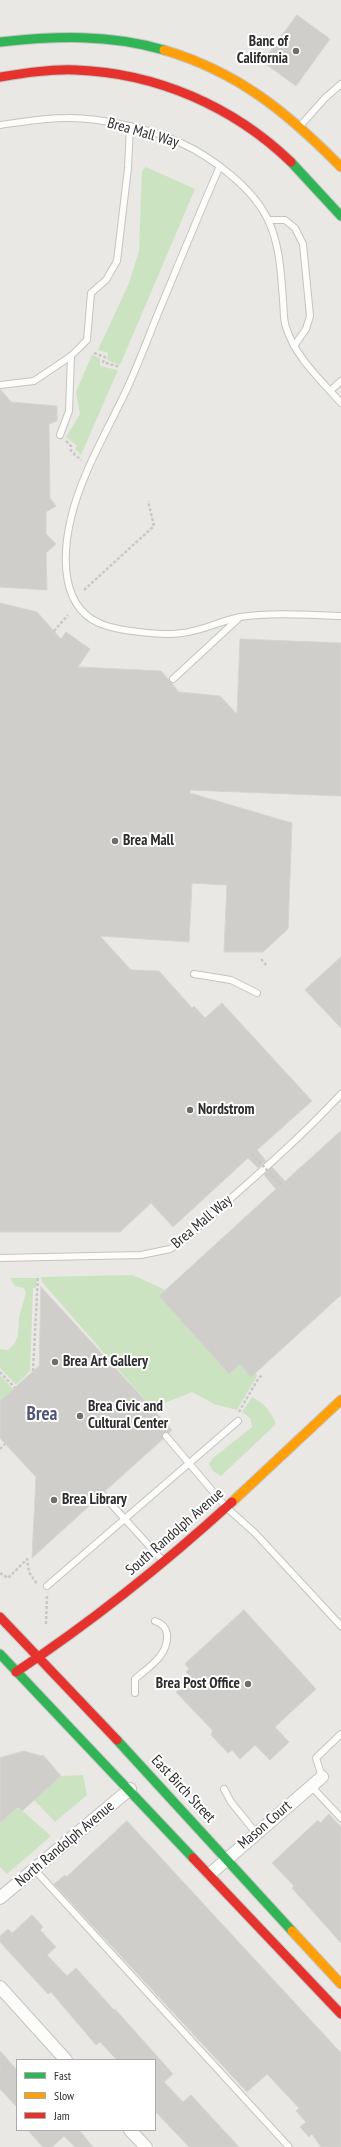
<!DOCTYPE html>
<style>
body{margin:0}
#map{position:relative;width:341px;height:2147px;overflow:hidden;background:#eae8e4;font-family:"PT Sans Narrow",sans-serif}
canvas{display:block}
.legend{position:absolute;left:16px;top:2059px;width:140px;height:72px;box-sizing:border-box;background:#fff;border:1px solid #ababab;margin:0;padding:5px 7px;list-style:none;font-size:12px;color:#2d2d2d}
.legend li{display:flex;align-items:center;gap:8px;height:20px}
.legend b{width:20px;border:1px solid #ababab}
</style>
<div id="map">
<canvas width="341" height="2147"></canvas>
<ul class="legend">
<li><b style="height:5px;background:#30b455"></b>Fast</li>
<li><b style="height:5px;background:#ff9f0a"></b>Slow</li>
<li><b style="height:5px;background:#e5322d"></b>Jam</li>
</ul>
</div>
<script>
const g = document.querySelector('canvas').getContext('2d');
g.lineJoin = 'round';
function paint(path, color) {
  g.fillStyle = color;
  g.fill(path, 'evenodd');
}
function trace(path, color, width, dash) {
  g.strokeStyle = color;
  g.lineWidth = width;
  g.lineCap = dash ? 'butt' : 'round';
  g.setLineDash(dash || []);
  g.stroke(path);
}
function label(font, color, halo, rows, align = 'center') {
  g.font = font + ' "PT Sans Narrow",sans-serif';
  g.lineWidth = 4;
  g.setLineDash([]);
  g.textBaseline = 'middle';
  g.strokeStyle = halo;
  g.fillStyle = color;
  for (const [text, x, y, turn = 0] of rows) {
    g.save();
    g.translate(x, y);
    g.rotate((+turn || 0) * Math.PI / 180);
    g.textAlign = isNaN(turn) ? turn : align;
    if (halo) g.strokeText(text, 0, 0);
    g.fillText(text, 0, 0);
    g.restore();
  }
}
paint(new Path2D(`
 M146,167L195,189L120,365L107,360L108,353L98,350L129,283L139,251L142,171Z
 M92,355L100,358V366L118,370L81,455L75,449L77,446L66,437L80,414L76,392Z
 M133,1275L165,1290L159,1296L229,1374L240,1364L251,1376L255,1373L257,1376L237,1410L214,1404L192,1392L152,1408L42,1282L41,1277Z
 M11,1278H37L36,1288H33L30,1371L16,1385L0,1368V1349L8,1350L15,1343L18,1335L19,1317L26,1293L24,1288L15,1286L12,1282Z
 M0,1375L13,1389L0,1401Z
 M252,1397C265,1404 270,1410 276,1424L221,1476L213,1471L209,1464L213,1458L252,1427L250,1418L242,1412Z
 M83,1775L87,1795L55,1822L34,1800L61,1776Z
 M18,1807L51,1836L7,1874L0,1867V1823Z`), '#cbe3c0');
const building = new Path2D(`
 M297,15L330,39L296,86L263,62Z
 M0,389L11,402L57,406V421L49,424L50,498L56,506L46,512V534L56,544L46,553L47,590L0,587Z
 M0,603L37,612L61,639L66,632L90,649L78,667L161,671L179,692L220,696L237,714L240,639L341,643V796L190,790V793L292,823L288,929L263,952H224L227,885L192,883L189,942L100,936L131,970L159,971L192,1008L194,1006L205,1018L222,1003L312,1101L257,1150L266,1161L261,1165L258,1168L248,1158L173,1227L151,1203L120,1232H0Z
 M341,957V1028L305,990Z
 M341,1131V1295L251,1377L240,1364L229,1374L159,1296L276,1189L264,1175L272,1167L285,1181Z
 M41,1287L172,1430L169,1433H163V1439L105,1491H99V1497L32,1558L36,1477L0,1438V1401L39,1366Z
 M244,1610L316,1689L275,1727L289,1742L270,1760L255,1745L240,1759L232,1750L228,1753L211,1735L213,1731L176,1692L192,1678L186,1672L189,1669L185,1664Z
 M24,1751L41,1756L43,1755L61,1776L22,1811L18,1807L0,1823V1758Z
 M329,1814L341,1827V1943L292,1888L294,1886L272,1863L318,1820L320,1823Z
 M127,1821L341,2053V2147H321L312,2134L309,2137L300,2127L306,2122L296,2111L299,2108L267,2074L247,2092L54,1884L65,1875L66,1877Z
 M32,1915L43,1927L40,1930L56,1947L47,1955L67,1976L76,1968L114,2010L115,2009L173,2074L164,2082L183,2102L191,2095L239,2147H189L155,2111V2060H117L100,2042L96,2045L51,1992L48,1994L0,1942V1936L8,1929L12,1933Z
 M0,2051L17,2070V2107L0,2089Z
 M28,2130H79L93,2147H75L64,2136L52,2147H43Z`);
paint(building, '#cfceca');
trace(building, '#d5d4d0', 1);
const lane = new Path2D(`
 M0,125C22,122 44,118 66,118C98,117 152,129 181,143C212,157 254,189 268,220C280,245 281,274 283,300C284,309 283,319 286,327C295,357 321,380 341,403
 M301,125L325,98L341,84
 M220,166C199,214 179,263 159,311C148,338 138,365 126,391C107,431 81,475 71,518C62,556 60,610 104,625C120,631 165,636 182,633C202,631 220,621 240,617C273,612 308,615 341,616
 M268,220H285L295,228L303,244L310,316L306,329L294,346
 M0,385L34,381L71,356L87,340L91,293L106,280L117,261L128,168L130,126
 M330,391L341,381
 M60,435L69,411L71,356
 M173,679L239,618
 M194,974L231,980L257,993
 M0,1258L141,1255L170,1249L184,1240C237,1192 293,1146 341,1094
 M166,1436L226,1507L255,1533L341,1626
 M102,1494L163,1561
 M47,1586L238,1421
 M135,1693V1679C149,1667 169,1655 167,1634C166,1627 161,1623 155,1621
 M322,1777L316,1758L341,1734
 M311,1786L341,1818
 M224,1789L231,1802L256,1833
 M34,1869L289,2147`);
const street = new Path2D(`
 M210,1874L322,1777
 M0,1898L130,1789
 M0,1987L66,2060
 M130,2130L146,2147`);
const fast = new Path2D(`
 M0,42C56,36 109,34 164,50
 M291,162L341,216
 M0,1654L193,1858
 M117,1740L292,1931`);
const slow = new Path2D(`
 M164,50C238,72 287,112 341,167
 M232,1502L341,1400
 M292,1931L341,1984`);
const jam = new Path2D(`
 M0,77C25,73 50,69 76,70C156,73 233,106 291,162
 M0,1617L117,1740
 M16,1672C93,1621 164,1564 232,1502
 M193,1858L341,2014`);
trace(lane, '#c4c4c3', 8);
trace(street, '#c4c4c3', 14);
trace(fast, '#c4c4c3', 11);
trace(slow, '#c4c4c3', 11);
trace(jam, '#c4c4c3', 11);
trace(new Path2D(`
 M94,353L105,357L103,362L120,367
 M66,441L71,446V451L81,460
 M84,590L154,526L148,501
 M54,631L68,615
 M261,959L267,966
 M33,1371L38,1276
 M0,1372L15,1388
 M239,1412L258,1379L262,1375
 M0,1449L5,1444
 M0,1573L8,1578L27,1559L29,1572L37,1584
 M46,1624L47,1595`), '#c8c8c8', 2.5, [3, 2]);
trace(lane, '#fcfcfb', 6);
trace(street, '#fcfcfb', 12);
trace(fast, '#30b455', 9);
trace(slow, '#ff9f0a', 9);
trace(jam, '#e5322d', 9);
trace(new Path2D(`
 M252,1154L281,1185`), '#c8c8c8', 2.5, [3, 2]);
for (const [x, y, r, color] of [
 [296,51,4,"#6f6e6d"],
 [115,841,4,"#6f6e6d"],
 [190,1110,4,"#6f6e6d"],
 [55,1362,4,"#6f6e6d"],
 [80,1416,4,"#6f6e6d"],
 [54,1500,4,"#6f6e6d"],
 [248,1684,4,"#6f6e6d"]
]) {
  const dot = new Path2D();
  dot.arc(x, y, r, 0, 2 * Math.PI);
  g.fillStyle = color;
  g.fill(dot);
  trace(dot, '#fff', 1.5);
}
label('bold 15px', '#2d2d2d', '#fff', [
 ["Banc of",288,42,"right"],
 ["California",288,59,"right"],
 ["Brea Mall",123,841],
 ["Nordstrom",198,1110],
 ["Brea Art Gallery",63,1362],
 ["Brea Civic and",88,1407],
 ["Cultural Center",88,1424],
 ["Brea Library",62,1500],
 ["Brea Post Office",240,1684,"right"]
], 'left');
label('15px', '#2d2d2d', '#fff', [
 ["Brea Mall Way",143,133,16],
 ["Brea Mall Way",202,1222,-40],
 ["South Randolph Avenue",175,1532,-41],
 ["East Birch Street",183,1789,47],
 ["Mason Court",265,1825,-41],
 ["North Randolph Avenue",65,1844,-40]
]);
label('bold 19px', '#50557b', '#fff', [
 ["Brea",42,1415]
]);
</script>
